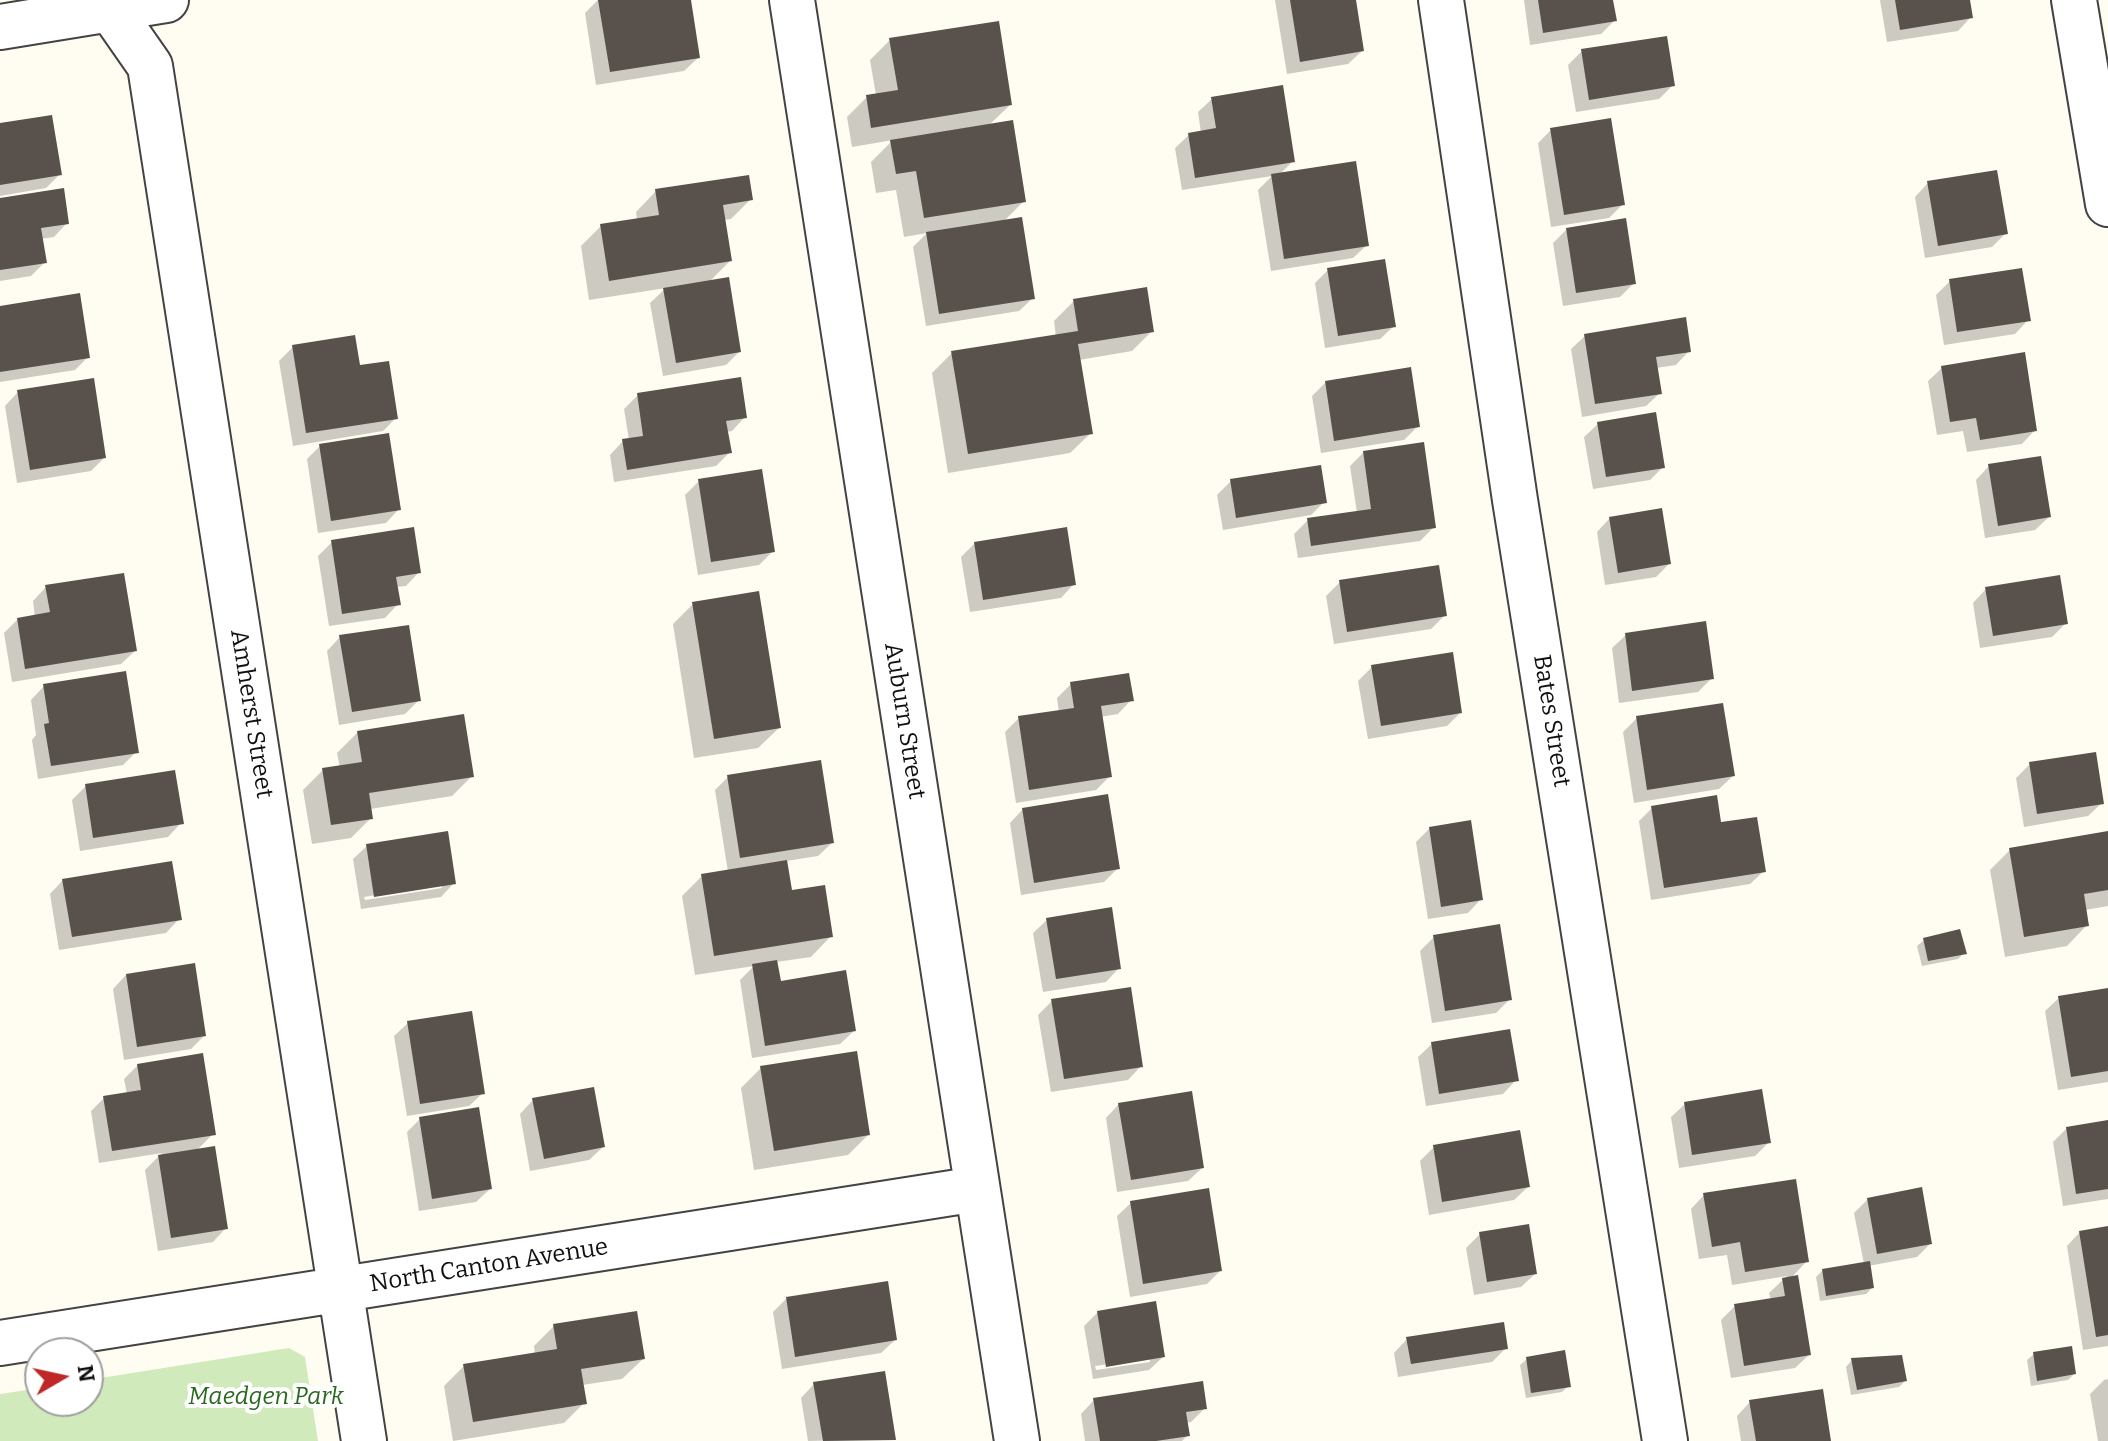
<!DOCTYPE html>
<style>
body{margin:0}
#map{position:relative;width:2108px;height:1441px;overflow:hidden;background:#fffdf2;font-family:Bitter,serif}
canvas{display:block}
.north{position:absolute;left:24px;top:1337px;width:80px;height:80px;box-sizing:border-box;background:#fff;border:2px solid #9f9f9f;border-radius:50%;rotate:81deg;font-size:22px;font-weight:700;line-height:32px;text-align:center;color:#101010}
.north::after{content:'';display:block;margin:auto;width:28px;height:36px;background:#c02827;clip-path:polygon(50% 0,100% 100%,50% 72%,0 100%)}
</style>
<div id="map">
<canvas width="2108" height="1441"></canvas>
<div class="north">N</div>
</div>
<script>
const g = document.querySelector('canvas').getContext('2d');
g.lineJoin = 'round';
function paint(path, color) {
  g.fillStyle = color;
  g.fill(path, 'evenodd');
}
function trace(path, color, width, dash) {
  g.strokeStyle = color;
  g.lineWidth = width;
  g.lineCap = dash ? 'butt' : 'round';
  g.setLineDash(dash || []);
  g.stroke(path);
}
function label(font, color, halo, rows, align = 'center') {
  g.font = font + ' Bitter,serif';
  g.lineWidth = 8;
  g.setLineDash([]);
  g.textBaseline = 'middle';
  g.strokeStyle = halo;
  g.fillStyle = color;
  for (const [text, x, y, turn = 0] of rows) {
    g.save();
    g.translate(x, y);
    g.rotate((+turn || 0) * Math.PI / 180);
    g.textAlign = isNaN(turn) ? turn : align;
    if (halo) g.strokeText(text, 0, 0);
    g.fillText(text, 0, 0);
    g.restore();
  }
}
paint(new Path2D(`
 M289,1348L305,1357L318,1441H0V1394L40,1388V1401H88V1380Z`), '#d1eabb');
paint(new Path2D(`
 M598,0H689L698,58L684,71L596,85L585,13Z
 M1275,0H1354L1362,51L1348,64L1287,74Z
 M1524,0H1611L1615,20L1601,34L1530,45Z
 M1880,0H1968L1971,17L1958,31L1887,42Z
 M890,40L1010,105L988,126L1024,201L1003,222L1033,298L1019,311L926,326L913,247L927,233L904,237L896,190L876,193L871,162L893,140L852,147L847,117L867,97L876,95L870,60Z
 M1582,51L1673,85L1659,99L1576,112L1568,65Z
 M1212,99L1293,161L1279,175L1367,245L1353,258L1271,271L1258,190L1272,176L1182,190L1175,148L1189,135L1201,133L1198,112Z
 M0,125L59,175L46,188L0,196Z
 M1551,130L1623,204L1609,218L1551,227L1538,143Z
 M1928,183L2005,234L1992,247L1925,258L1915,197Z
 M656,191L751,199L731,219L723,220L730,261L708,283L739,352L726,365L663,376L650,303L666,288L589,300L581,246L601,226L637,220L636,212Z
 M0,200L67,223L54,237L41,239L45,262L31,276L0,281Z
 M1566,230L1634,283L1620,297L1563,306L1553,243Z
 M1328,270L1394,326L1380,339L1325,348L1315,283Z
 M1950,281L2028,320L2015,334L1944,345L1936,295Z
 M1074,301L1152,331L1132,351L1079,360L1091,433L1070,453L948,473L932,373L952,353L1056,337L1054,321Z
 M0,308L88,357L75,370L0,382Z
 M1585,336L1689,351L1676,365L1656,368L1660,393L1646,406L1582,417L1571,349Z
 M293,347L358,368L396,418L383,431L293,446L279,361Z
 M1942,368L2035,430L2022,444L1967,452L1963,431L1937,435L1928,381Z
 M1325,383L1418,426L1404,440L1321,453L1312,396Z
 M18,392L104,458L91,471L17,483L5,406Z
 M638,395L745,417L732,431L726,432L729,453L716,466L614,482L610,455L623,441L629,440L624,409Z
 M1598,424L1663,467L1650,480L1593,489L1584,437Z
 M320,446L399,509L386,523L318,533L307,459Z
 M1364,452L1434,527L1420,541L1298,558L1294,534L1308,520L1357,513L1350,466Z
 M1989,466L2049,517L2035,530L1985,538L1976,480Z
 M699,481L773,551L759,565L698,575L685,495Z
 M1231,481L1324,502L1311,515L1223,530L1217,495Z
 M1610,518L1669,564L1656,577L1605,585L1597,532Z
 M332,542L419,572L406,586L396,587L398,604L385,618L329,626L318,556Z
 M974,544L1074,584L1061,598L970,612L961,557Z
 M1340,582L1445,615L1431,629L1334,644L1326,596Z
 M46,587L135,651L121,664L12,682L4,633L18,619L35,617L33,601Z
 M1986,589L2066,623L2052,637L1980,648L1973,603Z
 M693,604L779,728L758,748L694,758L673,624Z
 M1626,635L1712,678L1698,692L1619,703L1612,648Z
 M340,637L419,700L405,714L339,725L327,651Z
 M1372,667L1460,713L1447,726L1368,739L1358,681Z
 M1071,684L1131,700L1118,714L1100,717L1110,776L1096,790L1016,803L1005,732L1019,718L1059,712L1057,698Z
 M44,686L136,752L123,765L38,779L32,740L36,735L31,700Z
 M1637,718L1733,776L1719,789L1634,803L1623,732Z
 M358,732L472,776L452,796L370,809L371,818L351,838L312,844L303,790L323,770L340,768L337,753Z
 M2030,764L2102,803L2088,816L2024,827L2016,778Z
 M728,777L832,843L818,856L786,861L790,892L831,936L811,957L776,962L779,983L854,1031L840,1044L752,1058L740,980L754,966L695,975L682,896L702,876L728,872L715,790Z
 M86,786L181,823L168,837L80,851L72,800Z
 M1652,808L1720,825L1764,871L1750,884L1651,900L1639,821Z
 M1023,809L1118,868L1104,882L1021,895L1010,823Z
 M1430,828L1481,899L1468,913L1428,919L1416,842Z
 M2108,833V906L2085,910L2087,925L2067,946L2005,957L1990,870L2010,850Z
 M367,846L454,883L441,897L361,909L353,859ZM442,884V888L365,900L364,897Z
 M63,880L179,919L166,933L59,950L50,894Z
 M1047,920L1119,968L1106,982L1043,992L1033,933Z
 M1434,937L1510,999L1496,1013L1432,1023L1420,951Z
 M1924,940L1964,953L1958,959L1922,966L1917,946Z
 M126,975L204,1036L191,1049L124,1060L113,989Z
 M2108,990V1082L2058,1090L2045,1011L2059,998Z
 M1052,1001L1141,1066L1128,1080L1051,1092L1038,1015Z
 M408,1023L483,1093L469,1106L407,1116L394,1036Z
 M1432,1044L1516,1080L1503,1094L1426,1106L1418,1057Z
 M138,1065L213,1134L196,1151L226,1228L213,1242L158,1251L145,1170L162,1153L99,1163L91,1111L104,1098L127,1094L124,1079Z
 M761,1068L868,1135L848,1155L754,1170L741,1088Z
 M533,1100L603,1147L589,1160L530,1171L520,1114Z
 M1119,1104L1202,1168L1188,1181L1117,1192L1106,1118Z
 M1685,1104L1769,1142L1755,1156L1679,1168L1671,1117Z
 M420,1119L490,1189L476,1202L419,1211L407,1132Z
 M2108,1122V1199L2063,1206L2053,1142L2067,1128Z
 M1434,1147L1528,1187L1514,1200L1429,1215L1420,1161Z
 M1704,1195L1807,1261L1790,1279L1809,1355L1795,1368L1731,1378L1721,1320L1735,1306L1771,1301L1769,1293L1787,1276L1732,1285L1727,1255L1699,1259L1691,1209Z
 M1868,1199L1930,1244L1917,1257L1868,1266L1872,1288L1866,1294L1820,1301L1816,1277L1822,1271L1864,1264L1854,1213Z
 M1131,1203L1220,1271L1207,1284L1130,1297L1117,1216Z
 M2108,1228V1346L2083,1350L2067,1246L2080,1232Z
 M1480,1234L1535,1274L1521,1287L1474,1295L1466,1248Z
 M786,1299L895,1340L881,1353L782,1369L773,1312Z
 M1098,1312L1163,1357L1149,1370L1093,1379L1084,1326ZM1150,1358V1362L1096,1370L1095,1366Z
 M554,1326L643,1359L622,1379L582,1385L584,1403L564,1423L453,1441L444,1386L464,1366L535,1355L534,1346Z
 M1407,1339L1506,1348L1492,1362L1398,1377L1394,1353Z
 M2034,1354L2074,1374L2068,1380L2031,1386L2027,1360Z
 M1527,1359L1568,1386L1562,1392L1526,1398L1520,1365Z
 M1852,1360L1905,1381L1899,1387L1851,1395L1846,1367Z
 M2108,1379V1441H2098L2090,1394L2104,1380Z
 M814,1384L894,1439L808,1441L801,1398Z
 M1094,1400L1205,1408L1191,1422L1186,1423L1188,1435L1182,1441H1085L1081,1414Z
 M1750,1402L1829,1441H1741L1737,1416Z`), '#0003');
paint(new Path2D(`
 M598,0H691L700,58L610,72Z
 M1290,0H1356L1364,51L1300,62Z
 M1538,0H1613L1617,21L1543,33Z
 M1895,0H1970L1973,18L1900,30Z
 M999,21L1012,105L871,128L866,95L898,90L889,38Z
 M1667,36L1675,86L1589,100L1581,49Z
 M1283,85L1295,162L1195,178L1188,133L1216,128L1211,97Z
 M52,115L62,175L0,185V123Z
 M1611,118L1625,205L1564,215L1550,128Z
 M1013,120L1026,202L924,218L916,171L896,174L890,140Z
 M1356,161L1369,246L1284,259L1271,174Z
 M1997,170L2008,234L1938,246L1927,181Z
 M749,175L753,200L723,205L732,261L609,281L600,224L659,215L655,189Z
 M64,188L69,224L41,228L47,263L0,270V198Z
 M1022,217L1035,299L939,314L926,232Z
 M1626,218L1636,284L1576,293L1566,228Z
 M1385,259L1396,327L1338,336L1327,268Z
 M2022,268L2031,321L1957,332L1949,279Z
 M729,277L741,352L676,363L663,288Z
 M1147,287L1154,332L1078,344L1093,434L968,454L951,351L1078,331L1073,299Z
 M80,293L90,358L0,372V306Z
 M1686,317L1691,352L1656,357L1662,394L1595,404L1584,334Z
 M355,335L360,365L389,361L398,419L306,433L292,345Z
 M2025,352L2037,431L1980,440L1976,418L1950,422L1941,366Z
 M1411,367L1420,427L1334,441L1325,381Z
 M741,377L747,418L726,421L732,453L627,470L622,439L643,436L637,393Z
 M94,378L106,458L30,470L17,390Z
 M1656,412L1665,468L1606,477L1597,422Z
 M389,433L401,510L331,521L319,444Z
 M1424,442L1436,528L1311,546L1307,518L1371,509L1363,451Z
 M2041,456L2051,517L1998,526L1988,464Z
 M1321,465L1327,503L1236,518L1230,479Z
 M762,469L775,552L711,562L698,479Z
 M1662,508L1671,564L1618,573L1609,517Z
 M414,527L421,573L396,577L401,605L342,614L331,540Z
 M1067,527L1076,585L983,600L974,542Z
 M1439,565L1447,616L1347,632L1339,580Z
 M124,573L137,651L25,669L17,618L50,612L45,585Z
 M2060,575L2068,624L1993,636L1985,587Z
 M759,591L781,728L714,739L692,602Z
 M1706,621L1714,679L1632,691L1625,633Z
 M409,625L421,701L352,712L339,635Z
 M1453,652L1462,713L1381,726L1371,665Z
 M126,671L139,753L51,766L44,724L49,723L43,684Z
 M1129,673L1134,701L1101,706L1112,777L1029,790L1018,716L1074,708L1070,682Z
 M1723,703L1735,776L1647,790L1636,716Z
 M464,714L474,777L369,793L373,819L331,825L322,768L362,762L357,731Z
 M2096,752L2104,804L2037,814L2029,762Z
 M821,760L834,843L740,858L727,775Z
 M175,770L184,824L93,838L85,784Z
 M1108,794L1120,869L1034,883L1022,808Z
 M1717,795L1721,822L1757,817L1766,872L1664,888L1651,806Z
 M1471,820L1483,900L1441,907L1429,827Z
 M448,831L456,884L374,897L366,844Z
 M2108,831V890L2084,894L2089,926L2024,937L2009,848Z
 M787,860L792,890L825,885L833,937L714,956L701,874Z
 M172,861L182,920L72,937L62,879Z
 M1112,907L1121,969L1056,979L1046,918Z
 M1500,924L1512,1000L1445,1011L1433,935Z
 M1960,929L1967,954L1928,961L1923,938Z
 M777,960L781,981L846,970L856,1031L765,1046L752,964Z
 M195,963L206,1036L137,1047L126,974Z
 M1131,987L1143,1067L1064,1079L1051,999Z
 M2108,988V1071L2071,1077L2058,996Z
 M472,1011L485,1094L420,1104L407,1021Z
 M1510,1029L1519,1081L1439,1094L1431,1042Z
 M857,1051L870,1135L774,1151L760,1066Z
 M203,1053L216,1135L112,1151L103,1096L141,1090L137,1064Z
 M594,1087L605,1147L544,1159L532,1098Z
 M1762,1089L1771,1143L1692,1155L1684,1102Z
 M1192,1091L1204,1168L1131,1180L1118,1103Z
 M479,1107L492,1189L432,1199L419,1117Z
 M2108,1120V1189L2076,1194L2066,1127Z
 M1520,1130L1530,1187L1442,1202L1433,1145Z
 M215,1146L228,1229L171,1238L158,1155Z
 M1796,1179L1809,1262L1745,1272L1740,1242L1712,1247L1703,1193Z
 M1922,1187L1932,1244L1877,1254L1867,1198Z
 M1209,1188L1222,1271L1143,1284L1130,1201Z
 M1529,1224L1537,1274L1487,1282L1479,1232Z
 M2108,1226V1335L2096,1337L2079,1231Z
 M1870,1261L1874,1288L1826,1296L1822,1269Z
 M1798,1275L1811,1355L1744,1366L1734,1304L1785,1296L1782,1278Z
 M888,1281L897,1340L795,1357L786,1297Z
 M1156,1301L1165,1357L1106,1367L1097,1311Z
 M637,1311L645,1359L581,1369L587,1404L473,1422L463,1364L557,1349L553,1324Z
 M1504,1322L1508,1349L1411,1364L1406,1337Z
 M2072,1346L2076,1374L2037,1381L2033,1352Z
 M1565,1350L1571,1387L1531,1393L1526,1357Z
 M1902,1355L1907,1381L1857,1390L1851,1358Z
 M885,1371L896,1440L823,1441L813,1382Z
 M1203,1381L1207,1409L1186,1412L1190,1436L1156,1441H1100L1093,1398Z
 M1823,1389L1831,1441H1756L1749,1400Z`), '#58514c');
const minor = new Path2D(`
 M104,0L150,66L364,1441
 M792,0L1017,1441
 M1441,0L1515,500L1665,1441
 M2074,0L2108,204
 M0,27L166,0
 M0,1343L977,1189`);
trace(minor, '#434343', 48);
trace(minor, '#fff', 44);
label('24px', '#101010', '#fff', [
 ["Amherst Street",251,714,81],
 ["Auburn Street",904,721,81],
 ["Bates Street",1551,721,81],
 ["North Canton Avenue",489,1266,-9]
]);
label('italic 24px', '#2b681f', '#fff', [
 ["Maedgen Park",266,1397]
]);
</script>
